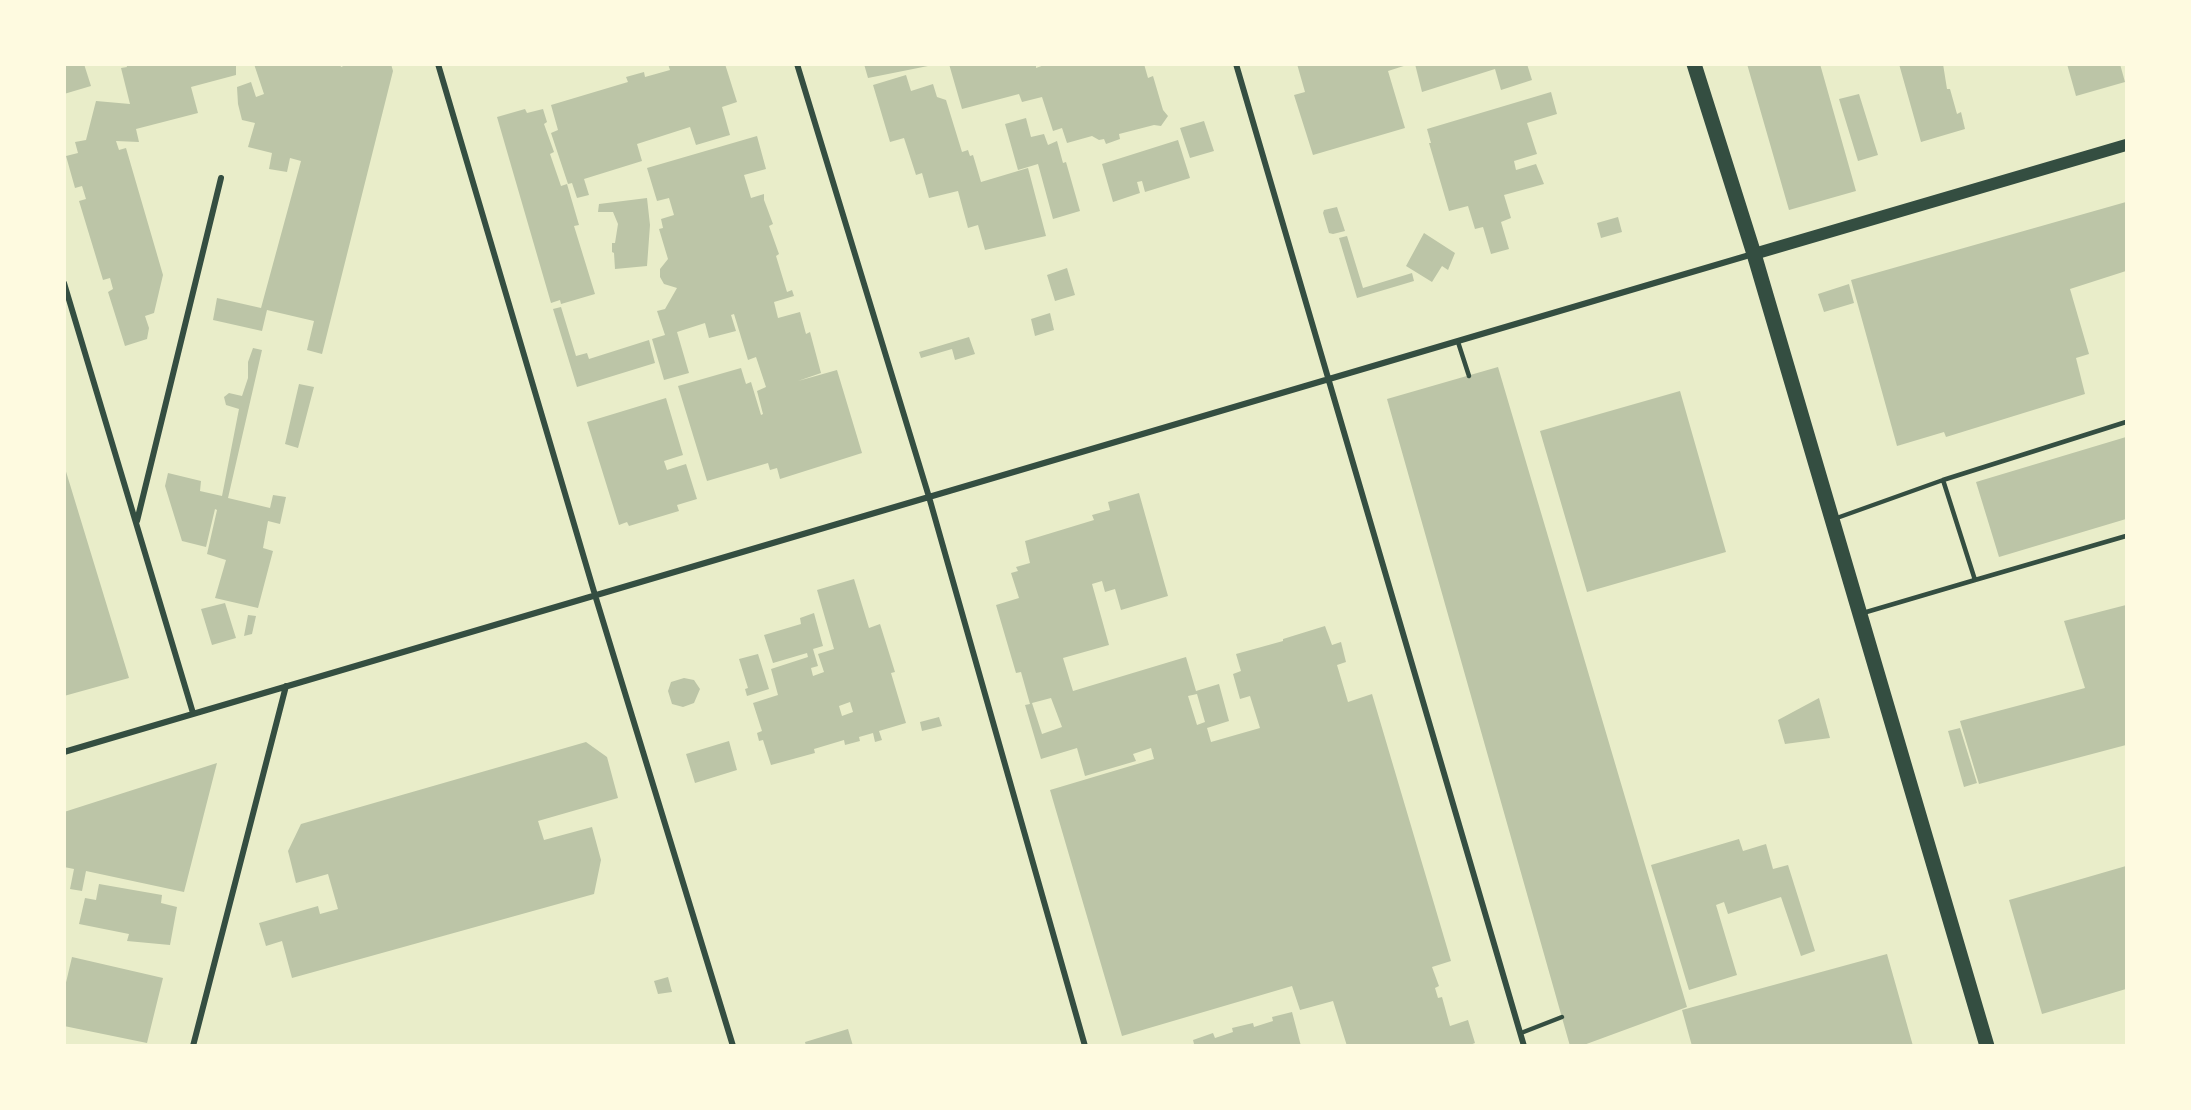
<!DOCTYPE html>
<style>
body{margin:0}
#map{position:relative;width:2191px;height:1110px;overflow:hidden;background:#e9edc9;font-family:"Varela Round",sans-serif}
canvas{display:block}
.frame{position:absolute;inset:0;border:66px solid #fefae0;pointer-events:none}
</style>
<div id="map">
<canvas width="2191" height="1110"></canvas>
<div class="frame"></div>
</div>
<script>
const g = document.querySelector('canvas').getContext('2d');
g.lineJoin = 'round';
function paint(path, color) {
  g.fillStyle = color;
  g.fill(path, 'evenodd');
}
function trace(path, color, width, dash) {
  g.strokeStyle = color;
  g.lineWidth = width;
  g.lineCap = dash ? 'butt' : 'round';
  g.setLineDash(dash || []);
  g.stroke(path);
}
paint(new Path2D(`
 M64,64H84L91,86L64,94Z
 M126,64H236V75L191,87L198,113L136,129L139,142L116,141L119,150L126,148L163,275L154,313L145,316L149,328L147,339L125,346L108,292L113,289L110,278L103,280L79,201L86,199L82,186L75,188L66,156L78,153L75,142L86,140L96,101L130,104L121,68L127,67Z
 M254,64H340L341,67L348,64H391L393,71L322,354L307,350L314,321L267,310L262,331L213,320L217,298L261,308L301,161L290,158L287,172L269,169L272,153L248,147L255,123L242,120L238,104L237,87L251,82L256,97L264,94Z
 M668,64H725L737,102L722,107L730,135L696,145L690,127L637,144L642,161L584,179L589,195L577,198L572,183L568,184L551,133L558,130L551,105L628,82L626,77L644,72L645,77L670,70Z
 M864,64H928V66L868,78Z
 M949,64H1036V68L1047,64H1144L1148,78L1153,76L1163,110L1168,116L1161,126L1154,125L1119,134L1120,139L1106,144L1104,139L1099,140L1092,136L1067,143L1062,128L1053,131L1042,97L1022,102L1019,94L962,109Z
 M1297,64H1410L1388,71L1405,128L1313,155L1294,95L1305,92Z
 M1415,64H1527L1532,80L1501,90L1495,69L1422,92Z
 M1747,64H1820L1856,191L1789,210Z
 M1899,64H1943L1947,89H1950L1957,114L1961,112L1965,129L1921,142Z
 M2067,64H2120L2125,82L2076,96Z
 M906,75L911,91L933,84L937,97L946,100L962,152L968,150L970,156L973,155L981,182L1028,168L1046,236L985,250L978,225L968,228L958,191L929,198L922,173L916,175L904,138L890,142L873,85Z
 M1551,92L1557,114L1527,123L1537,154L1514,161L1516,170L1536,164L1544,184L1504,195L1511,218L1501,222L1509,249L1491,254L1483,227L1475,229L1468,206L1449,211L1429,143H1431L1427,129Z
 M1859,94L1878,155L1858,161L1839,99Z
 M525,109L527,113L543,109L547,122L544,124L554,152L550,154L561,186L567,184L579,225L574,226L595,294L561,304L560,300L551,303L497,117Z
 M1026,118L1031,137L1044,134L1048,145L1057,141L1063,163L1066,162L1080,211L1053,219L1038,164L1018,170L1005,124Z
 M1204,121L1214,151L1190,158L1180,128Z
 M757,136L766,169L744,175L751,198L764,194V200L773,224L769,226L779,254L776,256L787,292L792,290L794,296L774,302L778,318L800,312L806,334L810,332L821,373L798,381L837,370L862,453L780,479L777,468L770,470L768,463L707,481L678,386L741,368L746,384L751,382L761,415L763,414L757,391L766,387L756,357L748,360L734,314L731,315L736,331L709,338L705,323L677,332L689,373L664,380L652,339L665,335L657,311L665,309L677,288L664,284L660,277V269L668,259L659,229L663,228L661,219L674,215L669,198L657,201L647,168Z
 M1178,140L1190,178L1145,192L1142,181L1137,182L1140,193L1113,202L1102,164Z
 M647,198L650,225L647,266L615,269L614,253L612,252V243H615L618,224L613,212H598L599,204Z
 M2126,202V271L2070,289L2089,354L2076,358L2085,394L1946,437L1944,432L1897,446L1851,280Z
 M1337,207L1345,231L1333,234L1329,233L1323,213L1324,210Z
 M1618,217L1622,232L1601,238L1597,223Z
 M1424,233L1455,253L1448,270L1442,266L1432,282L1406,266Z
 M1347,236L1363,288L1412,273L1414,281L1357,298L1339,238Z
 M1067,268L1075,295L1055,301L1047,275Z
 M1849,284L1854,303L1824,312L1818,294Z
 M561,307L576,356L587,353L589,359L649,340L655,363L577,387L553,309Z
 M1050,313L1054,330L1035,336L1031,319Z
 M969,337L975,354L955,360L952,349L921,358L919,352Z
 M253,348L262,350L228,498L270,508L273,495L286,497L280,524L268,521L263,548L273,551L258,608L215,598L226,560L207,554L217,510L215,509L206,547L182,541L165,486L168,473L201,481L200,491L222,496L239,409L226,405L224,397L229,393L242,396L248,378V362Z
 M1498,367L1687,1007L1581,1046H1570L1387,399Z
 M299,384L314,387L298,448L285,444Z
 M1680,391L1726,552L1587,592L1540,431Z
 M666,398L683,455L664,461L667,470L686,464L697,499L677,505L679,511L629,526L627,522L619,525L587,422Z
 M2126,437V519L1999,557L1976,482Z
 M64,465L129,678L64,696Z
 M1139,493L1168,596L1121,610L1115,589L1105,592L1102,581L1092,584L1109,645L1063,658L1073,691L1186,657L1196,691L1219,684L1229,721L1207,728L1211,742L1260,728L1250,696L1240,699L1233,674L1241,671L1236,654L1283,641V639L1325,626L1332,645L1341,642L1346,662L1337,665L1348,702L1372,694L1451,961L1432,967L1439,986L1435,988L1438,998L1442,997L1450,1026L1468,1020L1475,1043L1468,1046H1347L1333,1001L1300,1010L1292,986L1122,1036L1050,790L1154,759L1151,748L1133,754L1136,761L1085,776L1077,748L1041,759L1025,705L1030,704L1021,672L1016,673L996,605L1019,598L1011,573L1018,571L1016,567L1030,563L1025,541L1094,520L1092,515L1110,510L1108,502ZM1197,694L1205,722L1197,725L1188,696ZM1051,698L1062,727L1042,734L1032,703Z
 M854,579L869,628L880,624L895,672L891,673L906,723L879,731L882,740L875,742L873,733L859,737L860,741L845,745L844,740L814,749L815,753L771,765L763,740L759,741L757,733L762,731L753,703L778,695L771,669L808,657L807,653L773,663L764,635L801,624L800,618L814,613L823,646L813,649L818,666L811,668L813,676L824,672L818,654L834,649L817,590ZM850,702L853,712L842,716L839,706Z
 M225,603L236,638L212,645L201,609Z
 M2126,605V745L1979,784L1960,721L2085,688L2064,621Z
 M248,615L256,616L252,634L244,636Z
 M758,654L769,689L747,696L745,689L748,688L739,659Z
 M684,678L694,680L700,689L694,703L683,707L672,704L668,691L671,682Z
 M1819,698L1830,738L1785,744L1778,720Z
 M939,717L942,726L922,731L920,722Z
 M1960,728L1977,783L1964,787L1948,731Z
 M729,741L737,770L695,783L686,754Z
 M586,742L607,757L618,798L538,821L544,840L592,827L601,860L594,894L292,978L282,941L266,946L259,923L318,906L320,914L338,909L328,874L296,883L288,851L301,824Z
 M217,763L184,892L86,871L82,891L70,889L74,869L64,867V812Z
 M1739,839L1743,851L1766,844L1773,869L1788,865L1815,951L1801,956L1781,897L1728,914L1724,902L1716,905L1737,975L1689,990L1651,865Z
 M2126,866V989L2042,1014L2009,900Z
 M99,884L162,895L161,903L177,907L170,945L127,941L129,934L79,924L85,898L96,900Z
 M1887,954L1913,1046H1692L1682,1010Z
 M72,957L163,978L147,1043L64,1026V991Z
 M668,977L672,992L658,994L654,981Z
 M1292,1012L1301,1046H1190L1194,1044L1193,1040L1213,1033L1215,1038L1233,1032L1232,1028L1253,1023L1254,1027L1273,1021L1272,1017Z
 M848,1029L853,1046H806L805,1042Z`), '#bcc5a7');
trace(new Path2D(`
 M1458,342L1469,376
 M1943,480L2126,422
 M1834,519L1943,480L1975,580L1863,613
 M1975,580L2126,536
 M1521,1033L1562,1017`), '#344e41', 4.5);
trace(new Path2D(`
 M438,64L595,595L733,1046
 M797,64L929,497L1085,1046
 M1236,64L1524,1046
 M64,283L193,713
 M137,521L221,178
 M64,752L1753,254
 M193,1046L286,686`), '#344e41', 6);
trace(new Path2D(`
 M1754,254L2126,145`), '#344e41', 12);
trace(new Path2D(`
 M1694,64L1754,254L1987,1046`), '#344e41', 15);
</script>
